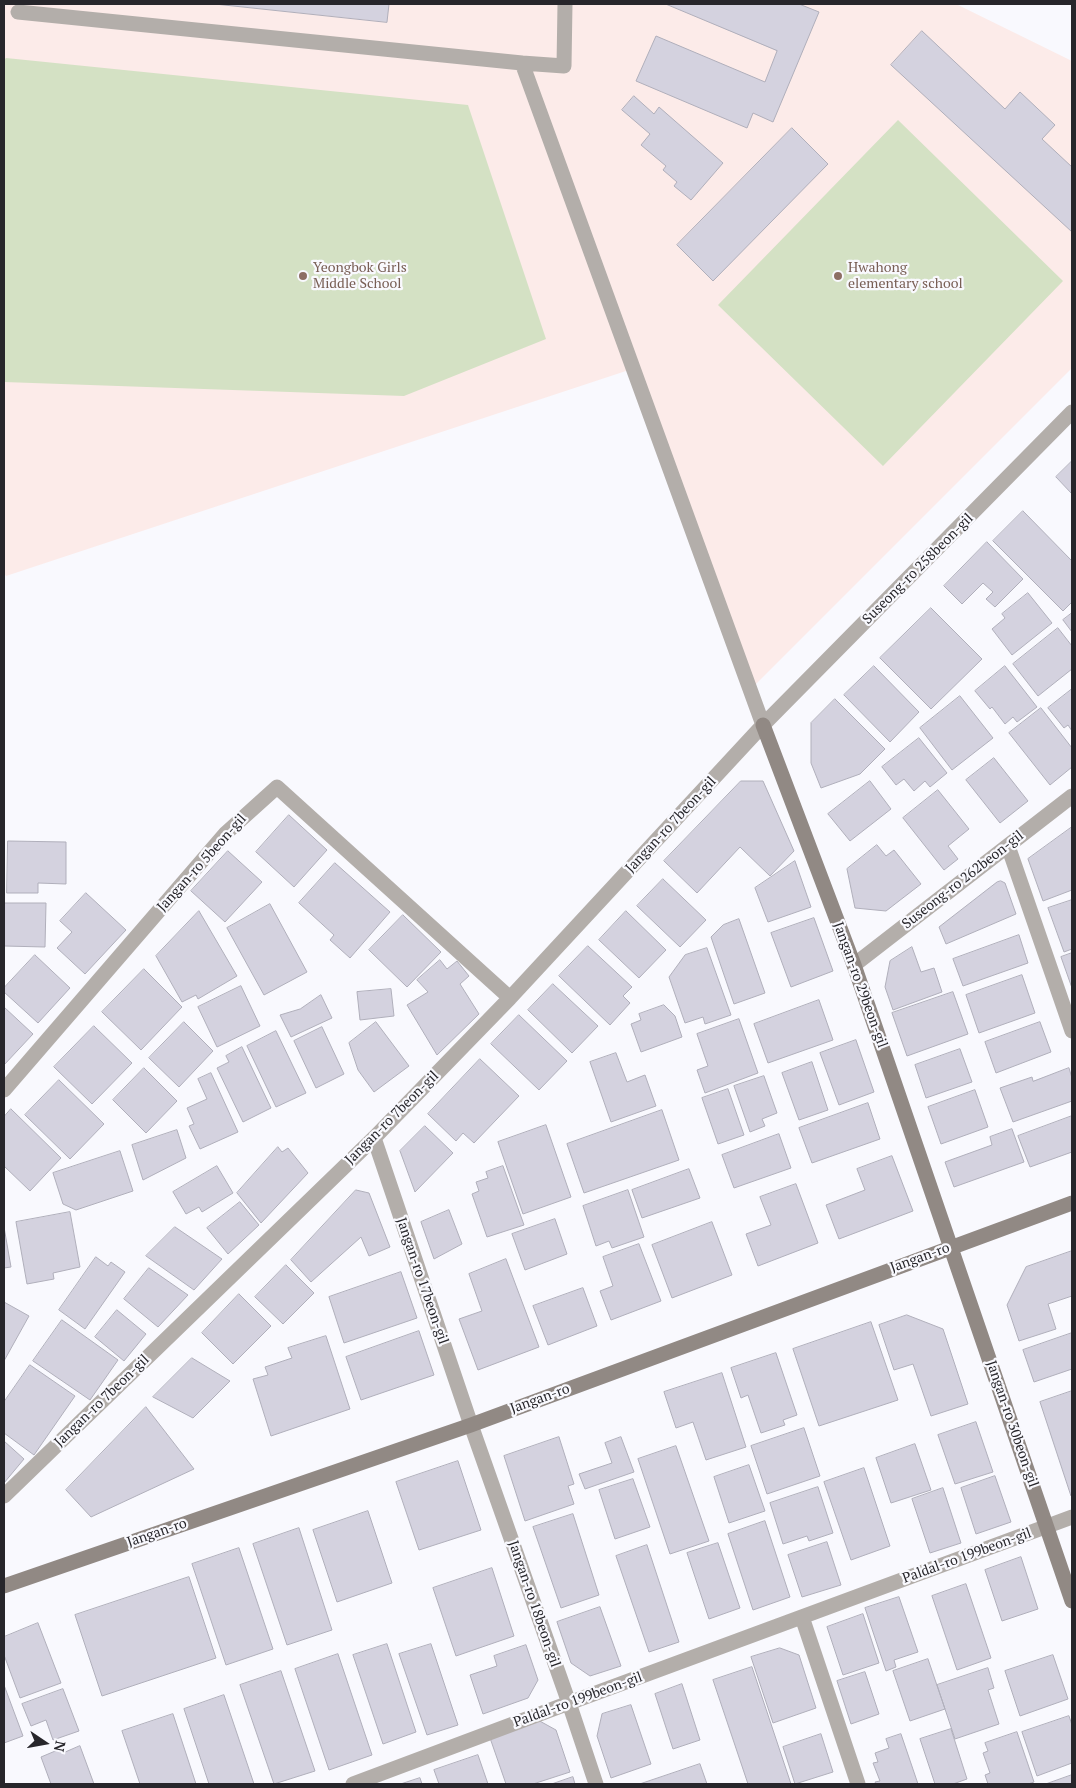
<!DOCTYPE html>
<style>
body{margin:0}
#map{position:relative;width:1076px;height:1788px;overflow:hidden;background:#f9f9fe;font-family:"PT Serif",serif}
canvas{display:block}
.frame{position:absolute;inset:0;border:5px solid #27262b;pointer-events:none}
.north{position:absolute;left:20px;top:1718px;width:50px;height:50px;-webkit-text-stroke:4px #f9f9fe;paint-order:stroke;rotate:102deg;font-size:14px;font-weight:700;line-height:20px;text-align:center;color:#27262b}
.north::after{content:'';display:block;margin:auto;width:18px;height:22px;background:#27262b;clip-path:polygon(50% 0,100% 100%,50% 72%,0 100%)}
</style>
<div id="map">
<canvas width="1076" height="1788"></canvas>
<div class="frame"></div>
<div class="north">N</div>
</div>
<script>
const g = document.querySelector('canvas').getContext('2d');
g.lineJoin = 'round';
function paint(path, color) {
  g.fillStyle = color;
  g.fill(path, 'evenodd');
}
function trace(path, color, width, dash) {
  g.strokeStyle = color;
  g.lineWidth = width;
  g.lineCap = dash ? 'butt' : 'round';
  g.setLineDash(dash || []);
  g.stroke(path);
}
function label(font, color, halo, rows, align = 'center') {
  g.font = font + ' "PT Serif",serif';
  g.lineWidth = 4.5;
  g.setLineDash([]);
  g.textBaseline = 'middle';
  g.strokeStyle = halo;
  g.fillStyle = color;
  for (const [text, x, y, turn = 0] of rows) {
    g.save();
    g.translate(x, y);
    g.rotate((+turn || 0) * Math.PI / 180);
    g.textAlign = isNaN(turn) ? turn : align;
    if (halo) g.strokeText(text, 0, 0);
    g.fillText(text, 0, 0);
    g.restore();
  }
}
paint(new Path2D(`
 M4,4H956L1072,61V368L747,693L635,368L6,576L4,573Z`), '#fcebe9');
paint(new Path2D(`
 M6,58L468,105L546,339L404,396L4,382V60Z
 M898,120L1063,281L883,466L718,305Z`), '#d4e1c4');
const building = new Path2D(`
 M215,4H389L387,22Z
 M666,4H799L819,12L773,122L753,113L747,128L636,81L656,36L765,82L777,51Z
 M922,31L1005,109L1020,92L1055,125L1042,139L1072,167V232L891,65Z
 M634,96L654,114L659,107L723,163L691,200L674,186L677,182L663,170L666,166L641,145L650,134L622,110Z
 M792,128L828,164L713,281L677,245Z
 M1072,461V494L1056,477Z
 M1023,511L1072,561V602L1063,611L993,541Z
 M987,542L1023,579L995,607L986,599L993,592L983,583L962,604L944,586Z
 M1028,593L1052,623L1012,655L992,629L1005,618L1002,614Z
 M931,608L982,659L931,709L880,658Z
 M1072,613V632L1063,620Z
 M1058,628L1072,646V669L1038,696L1013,664Z
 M874,666L919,712L890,742L844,695Z
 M1005,666L1037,707L1017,722L1013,717L1005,724L992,707L990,709L975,691Z
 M1072,689V731L1068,725L1064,728L1048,708Z
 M960,696L993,738L952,770L920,728Z
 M835,699L885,749L860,774L821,788L811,763V723Z
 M1041,708L1072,748V767L1050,785L1009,733Z
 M919,738L947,773L930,787L925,781L914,791L904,779L896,785L882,767Z
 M994,758L1028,801L1000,823L966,780Z
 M741,781H763L794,851L770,876L740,847L697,893L664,861Z
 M870,781L891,809L850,841L828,814Z
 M938,790L969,829L948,846L958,859L944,870L903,818Z
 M289,815L327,850L294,887L256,852Z
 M1072,827V890L1043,901L1028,859Z
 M8,841L66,842V884L38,883V893H7Z
 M877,845L886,856L894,850L921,884L886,911L855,908L847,869Z
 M228,851L262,882L225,922L191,891Z
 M795,861L811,907L768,922L755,888Z
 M335,863L390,912L350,958L330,940L334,935L299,903Z
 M663,879L706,920L680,947L637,906Z
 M1001,881L1005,883L1016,914L946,944L939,927L997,882Z
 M86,893L126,930L85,974L57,948L72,932L60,921Z
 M1072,900V949L1064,952L1048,908Z
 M4,903H46L45,947L4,946Z
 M270,904L307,972L264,995L227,928Z
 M199,911L237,976L198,999L196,995L182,1002L156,956Z
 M626,911L666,950L639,978L599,940Z
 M403,915L441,952L407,987L369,950Z
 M814,918L833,971L791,987L771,933Z
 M739,919L765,993L734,1004L711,937L723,925Z
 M1019,935L1028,963L963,986L953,959Z
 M588,946L632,987L623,996L630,1003L610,1025L559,976Z
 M912,947L921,972L934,968L942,992L893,1010L885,987L890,961Z
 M707,948L731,1015L705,1024L703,1017L685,1023L669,977L685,955Z
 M1072,953V988L1061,957Z
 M35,955L70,988L38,1023L4,992V988Z
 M440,960L447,969L457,961L469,976L460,984L479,1014L437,1055L407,1005L428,992L417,980Z
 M144,969L182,1007L141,1050L102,1012Z
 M1022,975L1035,1013L979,1033L966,995Z
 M553,984L598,1026L572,1053L528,1010Z
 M241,986L260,1026L217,1047L198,1007Z
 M391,989L394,1016L360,1020L357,992Z
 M953,992L968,1034L907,1056L892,1013Z
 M321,995L332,1018L291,1037L280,1015L300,1009Z
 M819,1000L833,1040L768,1063L754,1024Z
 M664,1005L675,1016L682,1037L641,1052L631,1024L641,1020L639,1014Z
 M4,1007L33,1034L4,1065Z
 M519,1015L567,1061L539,1090L491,1044Z
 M739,1019L758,1073L705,1093L697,1070L708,1066L697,1034Z
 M184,1022L213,1051L179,1087L149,1058Z
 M376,1022L409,1066L374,1092L358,1070L349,1043Z
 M1040,1022L1051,1052L996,1073L985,1042Z
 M94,1026L132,1063L92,1104L54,1067Z
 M322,1027L344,1074L316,1088L294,1041Z
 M276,1031L306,1093L276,1107L247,1046Z
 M856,1040L874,1092L839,1105L820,1053Z
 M242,1047L271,1108L243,1122L217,1068L229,1062L226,1056Z
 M960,1049L972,1082L926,1098L915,1065Z
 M616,1053L627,1082L645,1075L656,1106L611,1122L590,1062Z
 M480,1059L519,1096L474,1143L463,1133L456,1141L428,1114Z
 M812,1062L828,1110L799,1120L782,1073Z
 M144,1068L177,1101L146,1133L113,1100Z
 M1069,1068L1072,1078V1101L1013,1122L1000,1088L1032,1077L1033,1081Z
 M211,1073L238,1132L200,1149L189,1126L194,1124L187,1108L207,1099L198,1079Z
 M764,1076L777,1113L762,1119L765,1126L750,1132L734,1086Z
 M59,1080L104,1124L70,1159L25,1115Z
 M728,1089L744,1135L718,1144L702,1098Z
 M975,1090L988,1127L941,1144L928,1107Z
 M868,1103L880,1139L812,1163L799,1128Z
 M11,1109L61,1158L30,1191L4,1166V1117Z
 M662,1110L679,1160L584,1193L567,1144Z
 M1072,1116V1152L1030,1167L1018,1136Z
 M546,1125L571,1197L523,1214L498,1142Z
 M425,1126L453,1153L415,1192L400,1151Z
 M1012,1129L1024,1162L954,1187L945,1162L992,1145L990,1137Z
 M177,1130L186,1158L143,1180L132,1145Z
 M779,1134L791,1168L734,1188L722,1155Z
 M278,1147L282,1152L288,1148L308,1173L261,1223L237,1193Z
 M120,1151L133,1191L76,1210L63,1204L53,1173Z
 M892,1156L913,1211L839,1239L826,1205L865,1190L857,1169Z
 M217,1166L233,1193L202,1212L199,1207L186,1214L173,1192Z
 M503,1166L524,1225L487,1237L472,1194L479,1191L476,1182L488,1178L486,1172Z
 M689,1169L700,1198L642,1218L632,1190Z
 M796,1184L818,1243L758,1266L746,1234L771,1225L760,1197Z
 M356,1190L369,1193L390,1247L369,1256L361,1237L311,1282L291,1260Z
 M628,1190L644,1237L612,1248L609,1241L596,1246L583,1206Z
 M240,1202L259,1225L228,1254L207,1228Z
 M449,1210L462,1244L434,1259L421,1222Z
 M70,1212L80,1267L53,1273L54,1279L27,1284L16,1222Z
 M555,1219L567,1254L525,1270L512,1234Z
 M712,1222L732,1275L672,1298L652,1245Z
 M4,1227L11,1267L4,1268Z
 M175,1227L222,1259L194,1290L146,1256Z
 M639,1244L661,1301L611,1320L600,1291L613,1286L603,1257Z
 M1072,1251V1296L1048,1304L1056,1329L1019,1341L1007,1305L1026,1267Z
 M96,1257L108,1266L111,1262L125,1272L85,1329L59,1310Z
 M506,1259L539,1347L478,1370L459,1319L482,1311L469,1274Z
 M286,1265L314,1293L283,1324L255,1297Z
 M149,1268L188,1295L158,1327L124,1299Z
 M401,1272L417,1318L344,1343L329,1297Z
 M583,1288L597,1326L548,1345L533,1306Z
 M239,1294L271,1326L233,1364L202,1333Z
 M4,1302L29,1316L4,1361Z
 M117,1310L146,1334L124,1361L95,1337Z
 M907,1315L943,1329L968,1404L931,1416L913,1364L894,1370L879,1325Z
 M62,1320L118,1360L90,1400L33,1361Z
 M871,1322L898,1400L819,1426L793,1349Z
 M419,1331L434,1375L361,1400L346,1357Z
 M1072,1333V1369L1034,1382L1023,1350Z
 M326,1336L350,1409L271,1436L253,1379L268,1375L265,1367L292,1358L288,1348Z
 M776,1353L797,1415L783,1420L785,1425L761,1433L748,1395L741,1398L731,1368Z
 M192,1358L230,1381L193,1418L153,1397Z
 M30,1365L75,1396L34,1455L4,1433V1402Z
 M722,1373L746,1447L706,1460L693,1422L676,1428L664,1392Z
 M1072,1391V1496H1071L1040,1402Z
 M146,1407L194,1469L91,1517L66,1490Z
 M976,1422L993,1472L955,1484L938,1435Z
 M804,1428L820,1476L767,1494L751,1446Z
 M559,1437L574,1484L568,1486L574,1504L525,1521L504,1456Z
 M621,1437L634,1472L585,1489L579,1474L612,1463L605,1443Z
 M4,1441L24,1459L4,1483Z
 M915,1444L931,1490L891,1503L876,1458Z
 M676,1446L709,1541L670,1554L638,1459Z
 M458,1461L481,1530L419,1550L396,1482Z
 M749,1465L765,1511L729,1523L714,1477Z
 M864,1468L890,1546L851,1560L824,1482Z
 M995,1476L1011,1522L976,1534L961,1488Z
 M633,1479L650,1527L615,1539L599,1490Z
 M818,1487L833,1533L809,1541L807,1536L783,1544L770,1503Z
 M943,1488L961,1543L930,1553L912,1499Z
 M368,1511L392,1583L337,1602L313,1530Z
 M573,1514L599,1595L561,1608L533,1527Z
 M765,1521L790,1597L753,1610L728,1534Z
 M299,1528L332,1630L287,1645L253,1544Z
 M827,1542L841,1585L802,1597L788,1555Z
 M718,1543L740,1608L709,1619L687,1553Z
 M647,1545L679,1642L649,1652L616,1556Z
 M239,1548L273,1649L226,1665L192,1564Z
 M1021,1557L1038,1609L1002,1621L985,1570Z
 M492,1568L514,1636L456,1656L433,1588Z
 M189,1577L216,1658L102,1696L75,1615Z
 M966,1584L991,1658L957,1670L932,1596Z
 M899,1597L918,1652L894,1660L896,1667L886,1671L865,1608Z
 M600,1607L621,1666L590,1676L571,1663L557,1622Z
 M863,1614L879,1663L843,1675L827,1627Z
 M38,1623L61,1683L20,1698L4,1655V1637Z
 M387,1644L416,1732L383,1744L353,1655Z
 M431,1644L458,1725L427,1735L399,1654Z
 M526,1645L538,1680L528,1698L483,1714L470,1675L497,1666L494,1656Z
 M780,1648L799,1655L816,1708L773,1723L751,1657Z
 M338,1654L372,1755L329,1770L295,1669Z
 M1053,1655L1068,1699L1020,1716L1005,1671Z
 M928,1659L945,1709L910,1721L893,1671Z
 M752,1667L791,1784H748L713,1680Z
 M988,1668L994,1688L988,1690L999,1724L955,1739L937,1685Z
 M281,1671L315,1771L274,1784L240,1685Z
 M865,1672L879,1714L851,1724L837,1681Z
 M682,1684L700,1740L673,1749L655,1694Z
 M4,1685L23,1736L4,1743Z
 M63,1689L79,1731L53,1740L46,1720L31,1726L22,1704Z
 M224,1695L254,1784H209L184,1709Z
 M631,1705L651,1764L611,1778L597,1736L602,1714Z
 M173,1714L196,1784H140L122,1731Z
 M1069,1716L1072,1725V1763L1037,1776L1022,1732Z
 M536,1719L556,1730L570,1772L533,1784H506L489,1735Z
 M951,1729L967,1779L953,1784H935L920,1739Z
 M1017,1732L1034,1782L1028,1784H988L985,1775L990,1773L983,1753L988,1751L985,1743Z
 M821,1734L833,1772L795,1784L783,1747Z
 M901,1734L918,1784H876L875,1782L880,1781L873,1763L878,1762L875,1753L889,1748L886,1739Z
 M80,1746L94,1784H51L41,1757L60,1749L62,1753Z
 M478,1755L488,1784H439L434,1770Z
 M700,1764L707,1784H640Z
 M1072,1775V1784H1046Z
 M573,1777L575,1784H552Z
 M420,1778L422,1784H401Z`);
paint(building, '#d4d2df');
trace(building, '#b0afbb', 1);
trace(new Path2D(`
 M565,4L564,66L522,63L763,725
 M18,12L522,63`), '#b3aeaa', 15);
trace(new Path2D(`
 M1008,846L1072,1031
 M854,965L1072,796
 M4,1090L226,833L277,787L510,998
 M374,1138L471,1425L569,1703L596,1784
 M4,1496L374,1138L510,998L763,725L1072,412
 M802,1617L858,1784
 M353,1784L569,1703L1072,1517`), '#b3aeaa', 15);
trace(new Path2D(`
 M763,725L854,965L1072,1601
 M4,1586L471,1425L1072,1203`), '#918984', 15);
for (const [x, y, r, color] of [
 [303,276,5,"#8d6e63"],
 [838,276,5,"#8d6e63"]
]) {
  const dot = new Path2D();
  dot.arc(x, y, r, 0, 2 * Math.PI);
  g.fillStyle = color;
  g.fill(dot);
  trace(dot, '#f9f9fe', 2);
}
label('14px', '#785e54', '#f9f9fe', [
 ["Yeongbok Girls",313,268],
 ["Middle School",313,284],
 ["Hwahong",848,268],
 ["elementary school",848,284]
], 'left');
label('14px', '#27262b', '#f9f9fe', [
 ["Suseong-ro 258beon-gil",918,569,-45],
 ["Jangan-ro 7beon-gil",671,825,-47],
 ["Jangan-ro 5beon-gil",202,863,-48],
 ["Suseong-ro 262beon-gil",963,880,-38],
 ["Jangan-ro 29beon-gil",860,985,70],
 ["Jangan-ro 7beon-gil",392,1118,-45],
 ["Jangan-ro",920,1258,-20],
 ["Jangan-ro 17beon-gil",422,1281,71],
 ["Jangan-ro",540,1399,-20],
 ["Jangan-ro 7beon-gil",102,1401,-44],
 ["Jangan-ro 30beon-gil",1012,1424,71],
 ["Jangan-ro",157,1533,-19],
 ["Paldal-ro 199beon-gil",967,1556,-20],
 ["Jangan-ro 18beon-gil",534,1604,71],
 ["Paldal-ro 199beon-gil",578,1700,-20]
]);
</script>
